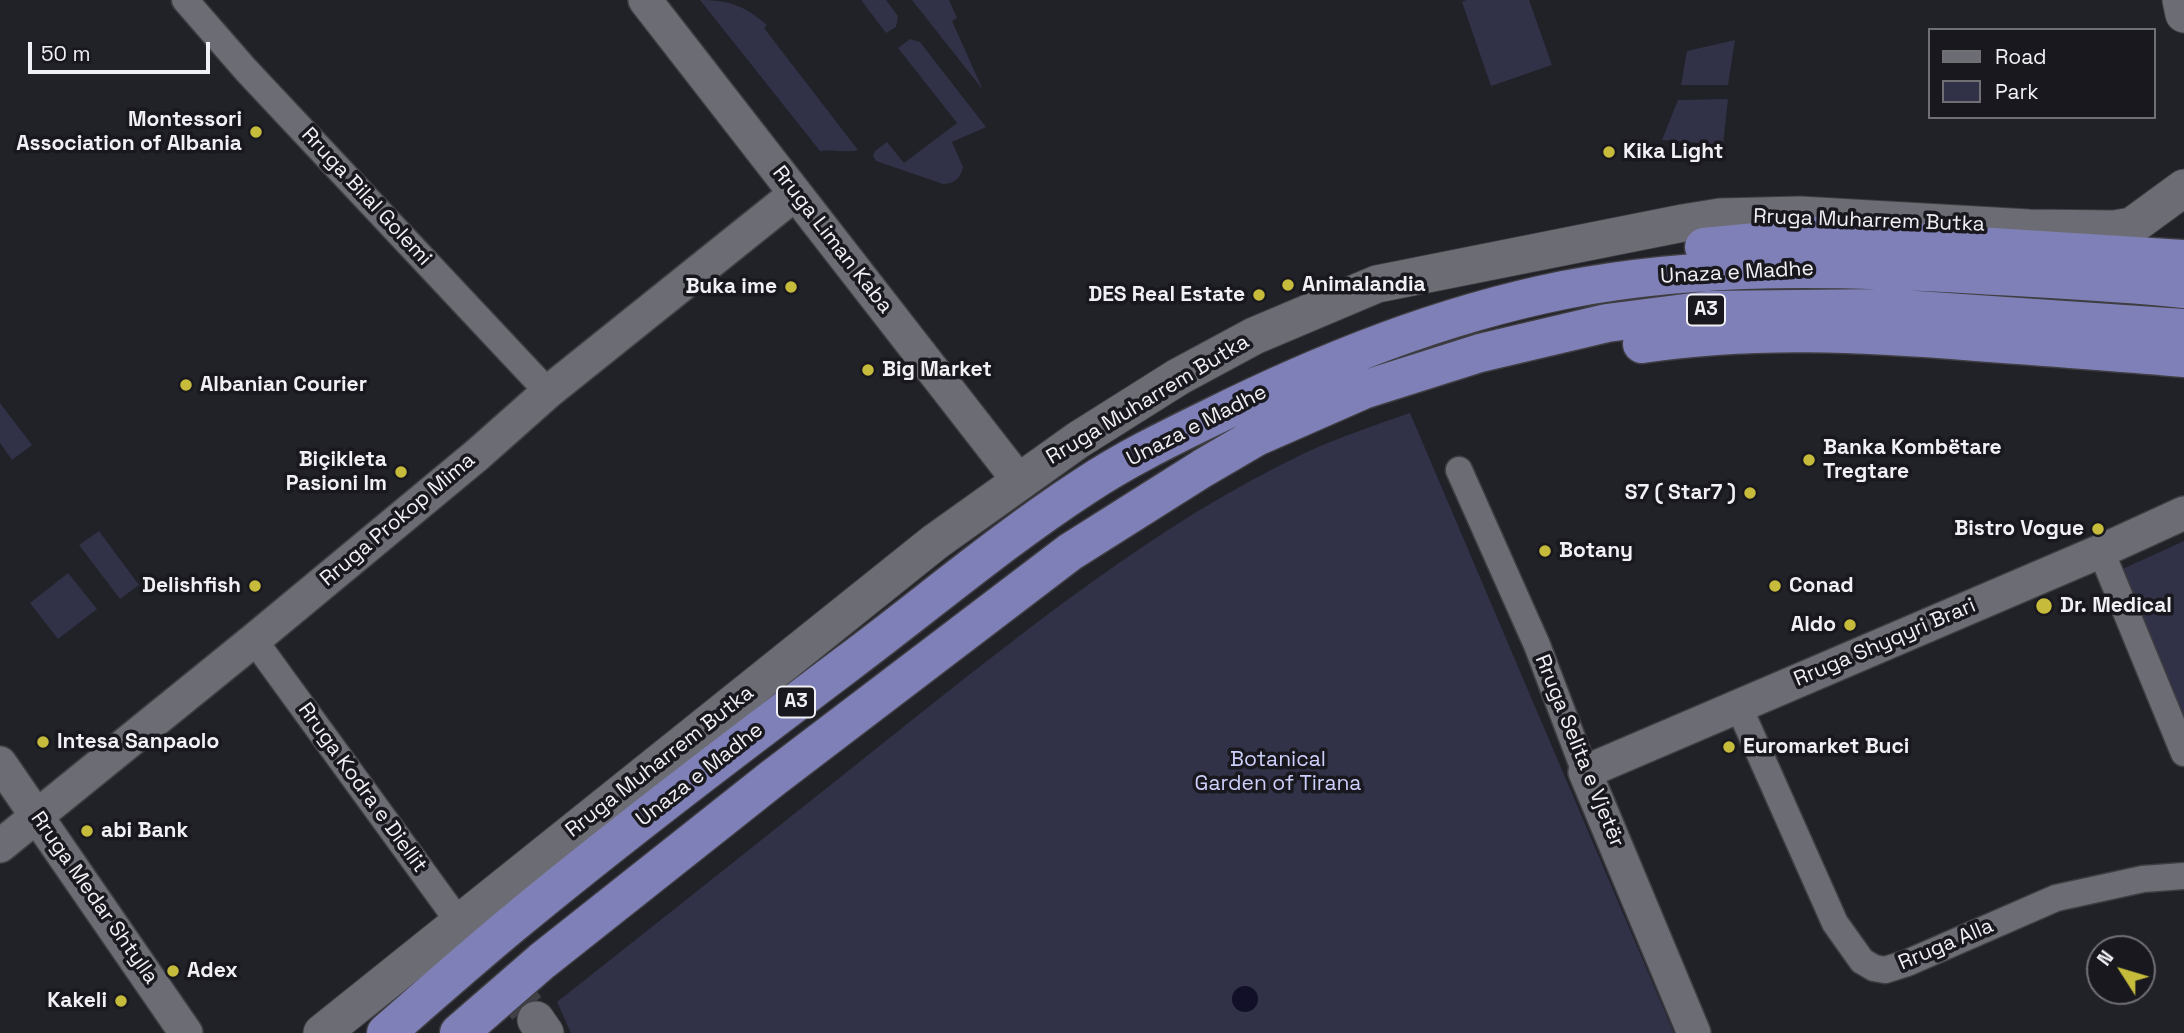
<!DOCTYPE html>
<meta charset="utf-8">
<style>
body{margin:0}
#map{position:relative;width:2184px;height:1033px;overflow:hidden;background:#212128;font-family:"Space Grotesk",sans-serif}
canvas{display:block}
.legend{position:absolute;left:1928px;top:28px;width:228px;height:91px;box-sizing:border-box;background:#18181e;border:2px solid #6f6f74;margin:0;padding:9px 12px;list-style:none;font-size:21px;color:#f1f1f5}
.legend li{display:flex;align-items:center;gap:14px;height:35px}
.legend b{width:35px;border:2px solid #6f6f74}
.north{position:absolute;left:2086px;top:935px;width:70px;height:70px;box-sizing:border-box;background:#18181e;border:2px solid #6f6f74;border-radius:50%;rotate:307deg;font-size:19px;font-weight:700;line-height:28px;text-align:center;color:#f1f1f5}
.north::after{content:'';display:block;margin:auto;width:24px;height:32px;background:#c7bb3b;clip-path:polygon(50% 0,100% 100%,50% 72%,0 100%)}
.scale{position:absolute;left:28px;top:42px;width:182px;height:32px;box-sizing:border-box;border:4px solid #f1f1f5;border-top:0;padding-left:9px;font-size:21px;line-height:24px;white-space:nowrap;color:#f1f1f5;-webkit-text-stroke:5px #18181e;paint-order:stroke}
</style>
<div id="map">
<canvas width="2184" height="1033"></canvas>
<ul class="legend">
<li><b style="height:9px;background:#6c6d74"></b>Road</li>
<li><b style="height:19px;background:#313147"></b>Park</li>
</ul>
<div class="north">N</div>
<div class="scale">50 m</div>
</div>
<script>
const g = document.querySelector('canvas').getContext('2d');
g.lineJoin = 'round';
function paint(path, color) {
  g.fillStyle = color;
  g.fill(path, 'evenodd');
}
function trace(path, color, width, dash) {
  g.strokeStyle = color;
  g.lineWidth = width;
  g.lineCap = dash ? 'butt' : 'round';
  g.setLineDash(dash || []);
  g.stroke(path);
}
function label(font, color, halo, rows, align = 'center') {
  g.font = font + ' "Space Grotesk",sans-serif';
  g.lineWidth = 7;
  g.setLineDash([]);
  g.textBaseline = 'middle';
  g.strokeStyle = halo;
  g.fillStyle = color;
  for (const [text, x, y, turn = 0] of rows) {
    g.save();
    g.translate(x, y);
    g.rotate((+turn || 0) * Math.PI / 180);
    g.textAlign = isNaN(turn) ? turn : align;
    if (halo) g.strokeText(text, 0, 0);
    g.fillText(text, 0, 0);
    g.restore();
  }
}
paint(new Path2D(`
 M700,0C730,0 745,6 767,25L764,28L858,150C849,153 832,149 820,151Z
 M861,0H886L898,16L896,27L886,33Z
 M912,0H949L957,18L952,21L983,90Z
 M1466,0H1529L1552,65L1491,86L1462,2Z
 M910,39L920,42L986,127L952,142L963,167C961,178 954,184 943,184L876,161L873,156L875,151L887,142L904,163L957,123L898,48Z
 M1735,40L1728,85H1681L1687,51Z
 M1728,99L1723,145L1662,140L1678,100Z
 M0,403L32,445L12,460L0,443Z
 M1410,413L1674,1033H571L557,1002C671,912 784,822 897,732C1026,630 1157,523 1307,452C1340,437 1375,425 1410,413Z
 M99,531L139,585L120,599L79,545Z
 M2184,541V730L2118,571Z
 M68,573L97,609L58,639L30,603Z`), '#313147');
paint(new Path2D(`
 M1232 999a13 13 0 1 1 26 0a13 13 0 1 1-26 0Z`), '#121028');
trace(new Path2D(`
 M470,936L536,1020`), '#404047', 37, [37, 18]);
const minor = new Path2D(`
 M185,0L246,70L548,392
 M1459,470L1537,645L1585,772
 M2101,551L2184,753
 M254,640L459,922
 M1738,705L1835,923L1862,961L1874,968L1885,970L1907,963L2056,898L2143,879L2184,876`);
const tertiary = new Path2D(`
 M645,0L1019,481
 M0,763L186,1033
 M0,846L254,640L477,455L548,392L795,194
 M1694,1033L1585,772L2101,551L2184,513`);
const secondary = new Path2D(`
 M2181,0L2184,14
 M536,1020L545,1033
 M322,1033L935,542L1078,440L1178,377L1254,336L1377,284L1683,223L1720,217L1800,215L2029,228L2114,229L2132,226L2184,188`);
const trunk = new Path2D(`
 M1704,247L1818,236L2184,259
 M1642,344C1753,327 1866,333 1977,342C2046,347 2115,352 2184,358
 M386,1033C427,997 468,961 510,926C620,835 734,749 848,663C927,604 1002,540 1085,486C1124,460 1167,439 1210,418C1323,362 1440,315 1564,290C1702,263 1840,267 1980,275C2048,279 2116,282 2184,289
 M459,1033L542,961L773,778L1070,552L1203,468L1256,437L1363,390L1480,353L1607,323L1708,310L1887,308L2184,328`);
trace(minor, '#3e3e42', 29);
trace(tertiary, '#3e3e42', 36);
trace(secondary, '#3e3e42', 39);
trace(trunk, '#3e3e42', 41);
trace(minor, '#6c6d74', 26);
trace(tertiary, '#6c6d74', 33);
trace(secondary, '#6c6d74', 37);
trace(trunk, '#8080b8', 38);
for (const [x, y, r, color] of [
 [256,132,7,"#c7bb3b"],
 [1609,152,7,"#c7bb3b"],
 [1288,285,7,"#c7bb3b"],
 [791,287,7,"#c7bb3b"],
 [1259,295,7,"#c7bb3b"],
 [868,370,7,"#c7bb3b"],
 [186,385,7,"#c7bb3b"],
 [1809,460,7,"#c7bb3b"],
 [401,472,7,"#c7bb3b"],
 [1750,493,7,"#c7bb3b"],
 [2098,529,7,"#c7bb3b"],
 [1545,551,7,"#c7bb3b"],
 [255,586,7,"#c7bb3b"],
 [1775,586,7,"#c7bb3b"],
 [2044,606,9,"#c7bb3b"],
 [1850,625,7,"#c7bb3b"],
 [43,742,7,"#c7bb3b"],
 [1729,747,7,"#c7bb3b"],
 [87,831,7,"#c7bb3b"],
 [173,971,7,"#c7bb3b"],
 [121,1001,7,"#c7bb3b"]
]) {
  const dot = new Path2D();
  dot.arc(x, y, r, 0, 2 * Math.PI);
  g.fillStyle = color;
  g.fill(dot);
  trace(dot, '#18181e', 2.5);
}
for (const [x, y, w] of [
 [1706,310,38],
 [796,702,38]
]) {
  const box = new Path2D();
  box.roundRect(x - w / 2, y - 15.5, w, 31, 5);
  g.fillStyle = '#18181e';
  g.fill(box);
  trace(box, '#f1f1f5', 2);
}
label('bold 19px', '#f1f1f5', null, [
 ["A3",1706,310],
 ["A3",796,702]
]);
label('bold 21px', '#f1f1f5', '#18181e', [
 ["Montessori",242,120,"right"],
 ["Association of Albania",242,144,"right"],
 ["Kika Light",1623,152],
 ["Animalandia",1302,285],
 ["Buka ime",777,287,"right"],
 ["DES Real Estate",1245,295,"right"],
 ["Big Market",882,370],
 ["Albanian Courier",200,385],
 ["Banka Kombëtare",1823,448],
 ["Tregtare",1823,472],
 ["Biçikleta",387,460,"right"],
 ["Pasioni Im",387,484,"right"],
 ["S7 ( Star7 )",1736,493,"right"],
 ["Bistro Vogue",2084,529,"right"],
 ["Botany",1559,551],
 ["Delishfish",241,586,"right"],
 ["Conad",1789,586],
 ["Dr. Medical",2060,606],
 ["Aldo",1836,625,"right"],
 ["Intesa Sanpaolo",57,742],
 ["Euromarket Buci",1743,747],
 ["abi Bank",101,831],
 ["Adex",187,971],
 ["Kakeli",107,1001,"right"]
], 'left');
label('21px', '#f1f1f5', '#18181e', [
 ["Rruga Bilal Golemi",366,197,47],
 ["Rruga Muharrem Butka",1869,221,2],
 ["Rruga Liman Kaba",832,240,52],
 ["Unaza e Madhe",1737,273,-3],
 ["Rruga Muharrem Butka",1148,400,-31],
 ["Unaza e Madhe",1197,426,-27],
 ["Rruga Prokop Mima",398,520,-40],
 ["Rruga Shyqyri Brari",1885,643,-23],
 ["Rruga Selita e Vjetër",1579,751,68],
 ["Rruga Muharrem Butka",660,762,-38],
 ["Unaza e Madhe",700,775,-38],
 ["Rruga Kodra e Diellit",362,788,54],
 ["Rruga Medar Shtylla",94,898,55],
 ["Rruga Alla",1946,945,-23]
]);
label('21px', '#ced0fc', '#18181e', [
 ["Botanical",1278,760],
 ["Garden of Tirana",1278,784]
]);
</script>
